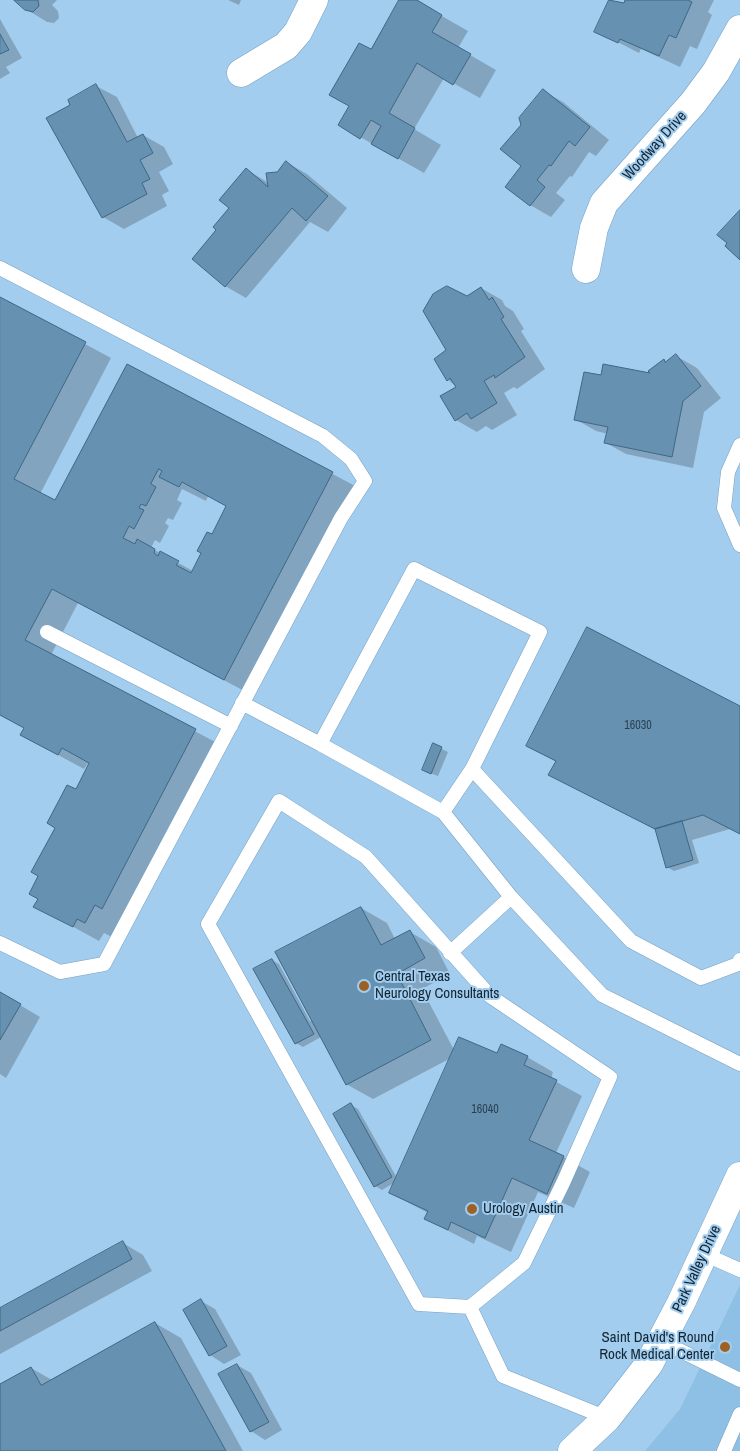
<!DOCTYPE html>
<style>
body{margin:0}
canvas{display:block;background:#a2cdef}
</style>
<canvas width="740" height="1451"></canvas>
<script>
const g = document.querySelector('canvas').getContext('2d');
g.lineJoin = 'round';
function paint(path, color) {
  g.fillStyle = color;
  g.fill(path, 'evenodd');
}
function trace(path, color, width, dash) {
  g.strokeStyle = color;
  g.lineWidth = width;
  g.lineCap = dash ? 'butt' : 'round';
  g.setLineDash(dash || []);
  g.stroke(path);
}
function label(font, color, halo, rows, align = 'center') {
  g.font = font + ' "Archivo Narrow",sans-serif';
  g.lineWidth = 4;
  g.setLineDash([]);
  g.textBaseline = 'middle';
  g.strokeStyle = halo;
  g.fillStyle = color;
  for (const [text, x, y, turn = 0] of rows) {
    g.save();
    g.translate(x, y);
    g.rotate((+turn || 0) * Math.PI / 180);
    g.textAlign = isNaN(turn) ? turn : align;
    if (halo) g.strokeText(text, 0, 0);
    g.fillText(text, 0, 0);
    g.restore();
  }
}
paint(new Path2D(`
 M740,1285V1451H645L680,1409Z`), '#8ec0e5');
paint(new Path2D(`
 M16,0H57L52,5L58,11L59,18L54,23L47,22L26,9Z
 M228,0H241L239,5Z
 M401,0H414L468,31L458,48L496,70L480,98L444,78L414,129L441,145L424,173L339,125L350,106L371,51Z
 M610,0L624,4L626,0H714L708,12L712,15L697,49L690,46L680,67L641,49L639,53L596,31Z
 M0,19L22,58L6,67L10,73L0,79Z
 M96,86L117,97L138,138L143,135L164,147L173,164L159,172L169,191L162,195L167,206L124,229L103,217L48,119L72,106Z
 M543,91L563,102L609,140L596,156L589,152L572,177L570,176L556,193L565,200L551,217L530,205L523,166L522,125Z
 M286,162L307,174L347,208L328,232L310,222L246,298L225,286L218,230L247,170L269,183Z
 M481,288L502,300L505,306L513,311L524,329L521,331L545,369L517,389L514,387L504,393L517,415L492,430L486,426L477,432L456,420L458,388L448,380V351L467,297Z
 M0,298L111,358L40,494L55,502L127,365L359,488L250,694L78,603L51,655L221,745L112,937L104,933L99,941L35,906L76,791L92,761L90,760L84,769L21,735L25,728L0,715ZM182,489L206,501L208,496L228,506L193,571L151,548L155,540L160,543L169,526L165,523L168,518L173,520L182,503L177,500Z
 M676,356L697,368L721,398L704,412L693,468L626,454L606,443L608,434L596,431L575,419L602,377L653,375L664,361L667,362Z
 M740,707V834L730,829L692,840L699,863L674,871L667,867L656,830L550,774L557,762L527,746Z
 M434,745L448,752L438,776L430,773Z
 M361,908L387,923L395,939L410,932L436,947L450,974L422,989L454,1050L527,1057L553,1072L551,1079L582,1096L556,1153L590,1172L574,1208L538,1192L511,1252L477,1236L474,1244L425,1219L428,1213L390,1193L394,1183L382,1190L375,1186L335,1114L351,1105L358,1109L397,1178L451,1058L373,1099L346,1084L321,1037L303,1047L296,1043L255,970L272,960L279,964L310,1021L312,1020Z
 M0,993L40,1017L6,1078L0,1074Z
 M123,1243L143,1255L152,1271L0,1354V1310Z
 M201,1301L215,1309L241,1355L224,1364L210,1355Z
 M155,1323L181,1338L243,1451H0V1385L31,1368L52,1380Z
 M237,1365L251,1373L282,1430L265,1440L251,1431Z`), '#0003');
const building = new Path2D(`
 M14,0H38L39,6L33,12L25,10Z
 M399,0H417L442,15L432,32L471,54L453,85L417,63L389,113L415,128L398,159L371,144L381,126L371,120L360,139L338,125L349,106L329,95L359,43L371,49Z
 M609,0L624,3L625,0H688L692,2L676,38L669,35L659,56L620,39L618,43L594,32Z
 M0,34L9,50L0,54Z
 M96,84L127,142L143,134L153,153L140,160L150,179L142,183L147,194L102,218L46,118L70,105L68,100Z
 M543,89L590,127L575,146L569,141L551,166L549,165L537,180L545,187L530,206L505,187L521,166L500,149L521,125L519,118Z
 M286,161L328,196L306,221L292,208L225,287L192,259L216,230L213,227L229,208L219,200L246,168L268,187L266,173L277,172Z
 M740,210V260L725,246L727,243L717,235Z
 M447,286L467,296L481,287L489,300L492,297L504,317L501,319L525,357L495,378L494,375L484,381L497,403L471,419L467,413L455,421L440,396L456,387L450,378L447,381L434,359L446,350L423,311L433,294Z
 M0,297L86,342L14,479L55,500L127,364L333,472L224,680L52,589L25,640L196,729L102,909L95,905L85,923L77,919L73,927L33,907L38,899L29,894L38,876L31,872L55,828L47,823L67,785L76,789L89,763L62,748L58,755L20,735L24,728L0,715ZM159,469L162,471L159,477L179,487L182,482L226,506L212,534L207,532L197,551L201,553L191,573L176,565L179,561L160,551L158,556L154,553L155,549L137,539L135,544L123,538L129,526L134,529L144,510L139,508L141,504L146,506L156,487L151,484Z
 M676,354L701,386L683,401L672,457L604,443L608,427L574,420L584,372L601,375L603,364L650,373L648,371L664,359L665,362Z
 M587,627L740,706V834L703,815L655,829L548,775L556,761L526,746Z
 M433,743L442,747L431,774L422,770Z
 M682,821L693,860L666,868L655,829Z
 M361,907L381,945L410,930L425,958L397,974L431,1040L346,1085L275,952Z
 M272,959L314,1034L295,1044L253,969Z
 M0,992L21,1004L0,1040Z
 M459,1037L497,1053L501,1044L528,1056L524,1065L557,1080L529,1140L564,1156L547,1194L512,1178L485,1238L451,1222L448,1230L424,1219L428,1211L389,1193Z
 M351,1103L392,1177L374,1187L333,1114Z
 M123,1241L132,1259L0,1331V1308Z
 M201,1299L227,1346L209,1356L183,1310Z
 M155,1322L226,1451H0V1384L31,1367L41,1385Z
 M237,1364L269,1422L250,1432L218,1374Z`);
paint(building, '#6791b1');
trace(building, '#3f6785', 1);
const service = new Path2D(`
 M0,268L323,436L351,459L365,481L341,518L104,964L60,972L0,943
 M740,445L728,472L724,508L740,545
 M47,632L231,726
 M242,703L320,744
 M472,769L631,941L701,978L738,964L740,960
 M443,812L472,769L540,632L414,569L320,744L443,812L511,897L602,995L740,1064
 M450,953L511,897
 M704,1254L740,1270
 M470,1307L524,1263L563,1183L610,1077L490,996L366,857L279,801L208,924L419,1304L470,1307L503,1376L607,1418
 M661,1341L740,1380
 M724,1451L740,1414`);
const minor = new Path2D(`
 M241,73L286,46L298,32L314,0
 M586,269L594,228L604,203L693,103L716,72L740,29
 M572,1451L607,1418L649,1364L681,1303L740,1176`);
trace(service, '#77a1c1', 15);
trace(minor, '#77a1c1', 29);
trace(service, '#fff', 14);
trace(minor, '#fff', 28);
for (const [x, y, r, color] of [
 [364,986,6,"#9d6124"],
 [472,1209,6,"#9d6124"],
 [725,1347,6,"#9d6124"]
]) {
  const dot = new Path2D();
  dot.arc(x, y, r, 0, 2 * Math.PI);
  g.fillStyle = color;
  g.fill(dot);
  trace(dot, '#a2cdef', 2);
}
label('12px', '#294052', null, [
 ["16030",638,726],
 ["16040",485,1110]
]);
label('15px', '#142532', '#a2cdef', [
 ["Woodway Drive",655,146,-48],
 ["Park Valley Drive",697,1269,-65]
]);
label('15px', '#142532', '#a2cdef', [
 ["Central Texas",375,977],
 ["Neurology Consultants",375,994],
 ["Urology Austin",483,1209],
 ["Saint David's Round",714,1338,"right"],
 ["Rock Medical Center",714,1355,"right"]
], 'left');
</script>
